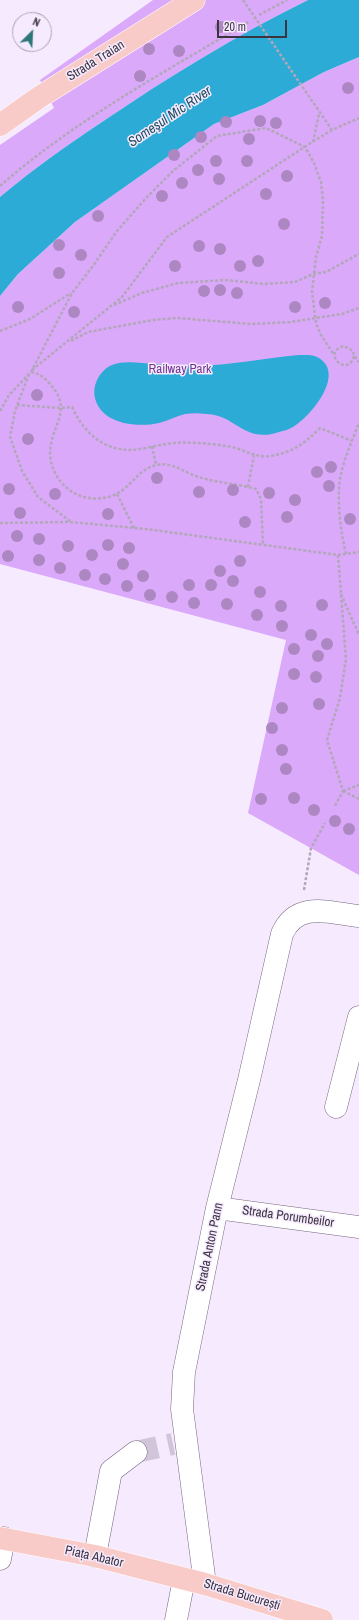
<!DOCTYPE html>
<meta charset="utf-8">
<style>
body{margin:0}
#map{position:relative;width:359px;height:1620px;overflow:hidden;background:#f6eaff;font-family:"Archivo Narrow",sans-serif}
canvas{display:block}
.north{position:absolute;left:12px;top:12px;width:40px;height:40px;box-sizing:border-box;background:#f6eaff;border:1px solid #aca2b3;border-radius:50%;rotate:24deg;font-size:11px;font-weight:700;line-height:16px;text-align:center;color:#3c3540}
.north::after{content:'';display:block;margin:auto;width:14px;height:18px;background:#2d777a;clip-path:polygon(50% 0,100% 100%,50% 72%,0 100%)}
.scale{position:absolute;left:217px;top:20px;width:70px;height:18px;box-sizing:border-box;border:2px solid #3c3540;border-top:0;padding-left:5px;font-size:12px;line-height:14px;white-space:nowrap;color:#3c3540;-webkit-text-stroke:3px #f6eaff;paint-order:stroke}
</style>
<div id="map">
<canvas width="359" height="1620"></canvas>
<div class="north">N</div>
<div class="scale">20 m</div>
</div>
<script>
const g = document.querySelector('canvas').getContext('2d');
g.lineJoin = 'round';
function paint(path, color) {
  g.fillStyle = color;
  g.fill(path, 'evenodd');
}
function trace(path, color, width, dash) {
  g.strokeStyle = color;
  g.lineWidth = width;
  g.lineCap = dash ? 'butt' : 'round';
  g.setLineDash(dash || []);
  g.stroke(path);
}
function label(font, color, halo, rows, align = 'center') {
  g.font = font + ' "Archivo Narrow",sans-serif';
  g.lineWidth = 3;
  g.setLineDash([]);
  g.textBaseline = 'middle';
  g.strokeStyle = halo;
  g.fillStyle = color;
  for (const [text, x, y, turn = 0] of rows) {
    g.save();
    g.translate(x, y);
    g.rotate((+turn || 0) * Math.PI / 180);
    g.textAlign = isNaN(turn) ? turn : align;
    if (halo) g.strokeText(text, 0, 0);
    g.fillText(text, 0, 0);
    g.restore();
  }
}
paint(new Path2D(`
 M153,0H308C237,35 170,76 105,120C69,144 33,169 0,197V145L54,108L40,80Z
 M359,57V875L248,813L286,640L0,564V296L18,274L75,222L214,124L263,105L324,72Z`), '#dba9f9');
paint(new Path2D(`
 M308,0H359V57L324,72L263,105L214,124L75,222L18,274L0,296V197C33,169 69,144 105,120C170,76 237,35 308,0Z
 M299,355C305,355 313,354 319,358C346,375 310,417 293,427C289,429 284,431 279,432C244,444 235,414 206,414C199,413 192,413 185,414C176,416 168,421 159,423C137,428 101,424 95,398C92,385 100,370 112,365C124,360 141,363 154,364C169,365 184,366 199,366C232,365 266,358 299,355Z`), '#2babd5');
trace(new Path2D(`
 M136,1452L173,1444`), '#d1c6d9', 22, [22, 11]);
const minor = new Path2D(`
 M336,1107L359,1017
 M217,1208L359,1227
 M95,1556L111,1471L136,1452
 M0,1559L4,1538
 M205,1584L182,1409L184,1372L217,1208L249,1080L282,934C297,900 330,913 359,916
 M176,1620L184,1579`);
const major = new Path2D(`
 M0,125L38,98L194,0
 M0,1538L95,1556L205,1584L322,1620`);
trace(minor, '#75677e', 23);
trace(major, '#fff', 23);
trace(new Path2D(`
 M243,0L332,130
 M259,15L287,0
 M313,142L319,114
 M0,186C75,120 165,72 250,21
 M114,305L142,293L178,283L225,280L264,284L295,282L313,274L326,272L359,254
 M0,331L30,319L71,293
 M71,341L88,332L153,320L177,318L251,324L290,322L342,314L359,308
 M354,356C348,379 320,352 344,346L353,351L354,356L359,362
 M32,370L122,297L167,237L309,144L332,130L359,118
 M31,372C40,374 44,377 50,384C71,407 56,420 51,444C47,462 56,481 71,491C87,502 111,501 125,488C136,479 141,469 156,465C171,462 181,470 193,475C214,483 235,483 256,489L261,499L263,544
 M29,374L15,411L10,437L22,471L38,497L70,521
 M17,405L61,408L72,407C81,426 94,442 115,448C135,454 155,444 175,443C183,442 191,443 199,443C211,444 224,445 236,448C248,452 258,458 271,456C293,452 304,444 320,428L352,441
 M0,411L9,395L31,372L72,293L93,266L117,231L147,197L173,171L217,136L266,128L305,147L314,163L321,182L323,201L322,236L316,257L312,292L316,323L321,335L334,355
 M152,446L156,465
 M248,487L254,455
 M117,494L134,528
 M0,523L70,522L146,529L338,555L346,659L340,698L327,740L343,791L335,806
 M346,554C341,533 338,511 339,489C339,470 352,441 359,423
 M338,555L359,552
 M341,594L359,635
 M343,791L359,799
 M343,791L359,785
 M304,890L311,848L325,823`), '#b2a7b9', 2.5, [3, 2]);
trace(minor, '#fff', 22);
trace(major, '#f9cbc8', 22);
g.fillStyle = '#ad87c2';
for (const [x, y] of [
 [221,27],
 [149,49],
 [179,51],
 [140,76],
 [348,88],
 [260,121],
 [226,122],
 [276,123],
 [201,137],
 [249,139],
 [174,155],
 [216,161],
 [247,161],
 [198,170],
 [287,176],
 [219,179],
 [182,183],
 [266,194],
 [162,196],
 [98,216],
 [284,224],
 [59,245],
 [199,246],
 [220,249],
 [81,255],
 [258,261],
 [175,266],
 [240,266],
 [59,273],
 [220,290],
 [204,291],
 [237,293],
 [325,303],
 [18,307],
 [295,307],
 [74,312],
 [37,395],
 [28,439],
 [331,467],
 [317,472],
 [157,478],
 [329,486],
 [9,489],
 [233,490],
 [199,492],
 [269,493],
 [55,494],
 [295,500],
 [20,513],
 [108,514],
 [287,517],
 [350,519],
 [245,522],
 [17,536],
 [39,539],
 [108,545],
 [68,546],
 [129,548],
 [92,555],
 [8,556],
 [39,560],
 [240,561],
 [123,564],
 [60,568],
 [220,571],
 [85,575],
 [143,576],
 [105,579],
 [233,581],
 [189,585],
 [211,585],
 [127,586],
 [260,592],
 [150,595],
 [172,597],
 [194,603],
 [227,604],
 [322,605],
 [281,606],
 [257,615],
 [282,626],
 [311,635],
 [327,644],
 [294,649],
 [318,656],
 [294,674],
 [316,677],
 [319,704],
 [282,708],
 [272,728],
 [282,750],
 [286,769],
 [294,798],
 [261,799],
 [314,810],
 [335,821],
 [349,829]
]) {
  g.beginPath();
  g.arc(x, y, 6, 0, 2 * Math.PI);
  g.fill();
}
label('13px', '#3c3540', '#f6eaff', [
 ["Strada Traian",96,61,-32],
 ["Strada Porumbeilor",288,1217,8],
 ["Strada Anton Pann",210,1247,-78],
 ["Piața Abator",94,1557,13],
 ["Strada București",242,1595,17]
]);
label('13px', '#723691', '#f6eaff', [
 ["Railway Park",180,370]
]);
label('italic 14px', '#1d4f61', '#f6eaff', [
 ["Someşul Mic River",170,117,-34]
]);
</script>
